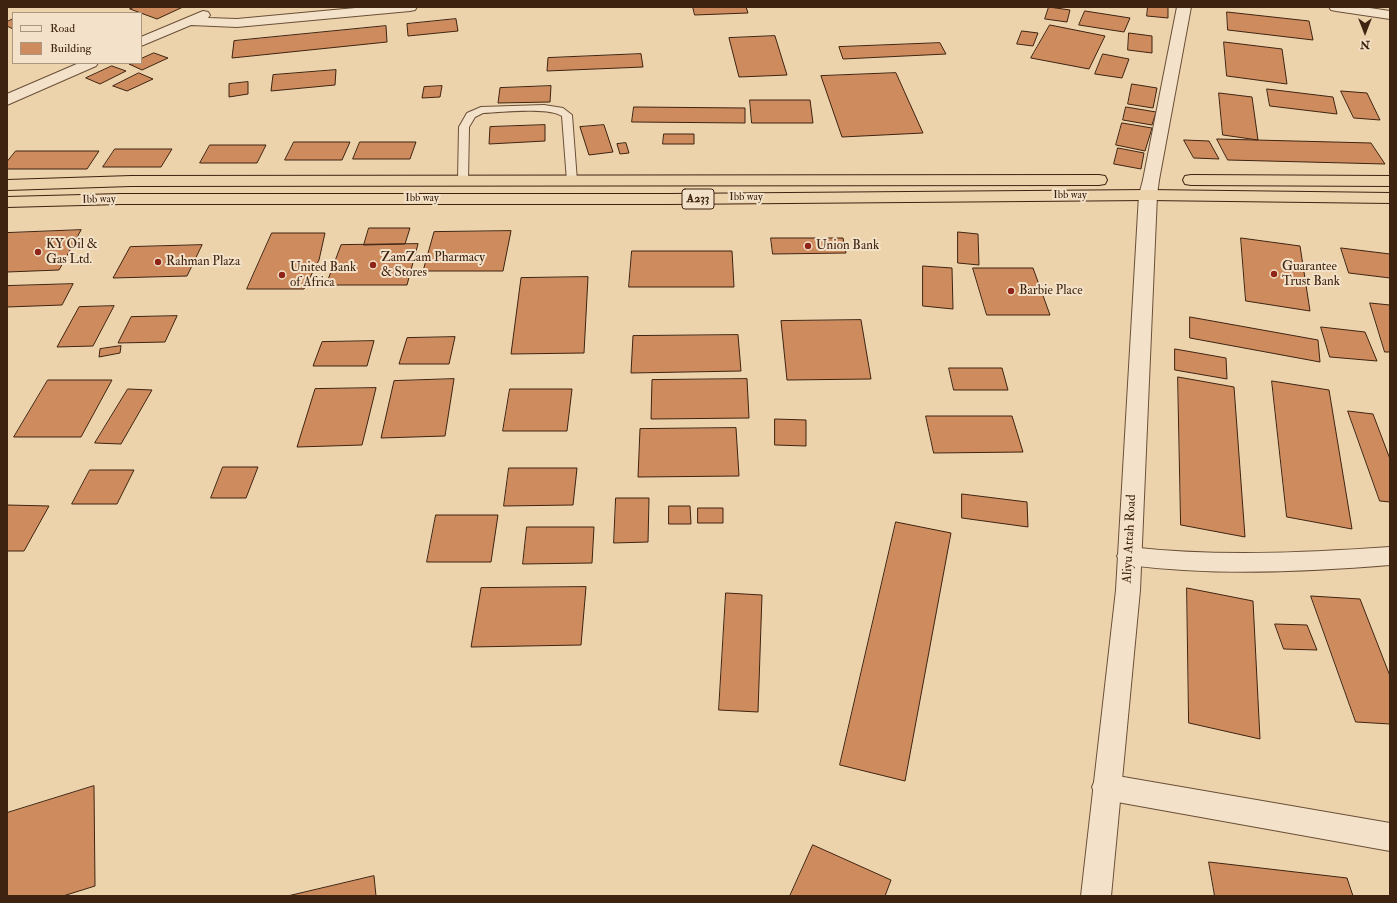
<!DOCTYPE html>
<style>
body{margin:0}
#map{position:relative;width:1397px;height:903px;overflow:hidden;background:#ecd3ac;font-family:"IM FELL Double Pica",serif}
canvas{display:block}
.frame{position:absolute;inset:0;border:8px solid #3f2311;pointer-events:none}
.legend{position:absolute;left:12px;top:12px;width:130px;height:52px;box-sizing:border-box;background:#f3e2c9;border:1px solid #ab967f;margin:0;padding:5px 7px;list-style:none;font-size:12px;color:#3f2311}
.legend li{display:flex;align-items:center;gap:8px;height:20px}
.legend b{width:20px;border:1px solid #ab967f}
.north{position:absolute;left:1345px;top:12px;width:40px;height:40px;-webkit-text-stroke:3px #f3e2c9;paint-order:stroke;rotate:180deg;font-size:11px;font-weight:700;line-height:16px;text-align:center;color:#3f2311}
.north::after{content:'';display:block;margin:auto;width:14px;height:18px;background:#3f2311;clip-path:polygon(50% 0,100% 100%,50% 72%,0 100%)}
</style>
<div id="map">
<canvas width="1397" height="903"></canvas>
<div class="frame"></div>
<ul class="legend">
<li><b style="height:5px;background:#f3e2c9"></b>Road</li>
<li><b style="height:11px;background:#ce8c5e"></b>Building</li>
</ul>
<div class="north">N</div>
</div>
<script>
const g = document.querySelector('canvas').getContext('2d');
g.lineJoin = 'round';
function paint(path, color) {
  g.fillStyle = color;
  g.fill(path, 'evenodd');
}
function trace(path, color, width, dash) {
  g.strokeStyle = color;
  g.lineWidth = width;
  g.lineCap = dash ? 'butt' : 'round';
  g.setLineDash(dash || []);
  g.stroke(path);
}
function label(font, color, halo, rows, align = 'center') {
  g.font = font + ' "IM FELL Double Pica",serif';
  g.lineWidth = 4;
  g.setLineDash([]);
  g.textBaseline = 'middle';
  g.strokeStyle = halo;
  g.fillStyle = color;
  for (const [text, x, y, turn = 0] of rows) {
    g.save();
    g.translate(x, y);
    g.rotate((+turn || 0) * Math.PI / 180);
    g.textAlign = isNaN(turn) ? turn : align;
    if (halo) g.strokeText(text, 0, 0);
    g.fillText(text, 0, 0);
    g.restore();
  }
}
const building = new Path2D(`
 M135,7H183L157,19L130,9Z
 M693,7H746L748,13L695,15Z
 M1049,7L1070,10L1067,22L1045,19Z
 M1148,7H1168V18L1147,16Z
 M1085,11L1130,18L1124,32L1079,25Z
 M1227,12L1309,21L1313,40L1228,30Z
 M13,19V29L7,26V22Z
 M456,19L458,31L408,36L407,24Z
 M1050,25L1105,36L1089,69L1031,58Z
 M386,26L387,42L232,58L234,41Z
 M1022,31L1038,33L1033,46L1017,44Z
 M1129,33L1152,36V53L1128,50Z
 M775,36L787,75L739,77L729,38Z
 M1224,42L1282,49L1287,84L1227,76Z
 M940,43L946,54L843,59L839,47Z
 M154,53L168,58L142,70L129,64L141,63V59Z
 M641,54L643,67L547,71L548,58Z
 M1103,54L1129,59L1122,78L1095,74Z
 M112,66L126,71L100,84L86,78Z
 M336,70L335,85L271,91L273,75Z
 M139,73L153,79L127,91L113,86Z
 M896,73L923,133L842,137L821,76Z
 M248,82V94L229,97V84Z
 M1132,84L1157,88L1153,108L1128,104Z
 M442,86L440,97L422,98L424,87Z
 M551,86L550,102L498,103L500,88Z
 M1267,89L1333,97L1337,114L1270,106Z
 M1341,91L1367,93L1380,120L1354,118Z
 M1219,93L1252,97L1258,140L1223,135Z
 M750,100H810L813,123H752Z
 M634,107L745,108V123L632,122Z
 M1126,107L1156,112L1152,125L1123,120Z
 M1122,123L1152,128L1145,151L1116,145Z
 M545,125V141L489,144L490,127Z
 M604,125L613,152L589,155L580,127Z
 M664,134H694V144H663Z
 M1217,139L1371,143L1385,164L1228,160Z
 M1184,140L1209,141L1219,159L1194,158Z
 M294,142H350L342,160H285Z
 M360,142H416L410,159H353Z
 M626,143L629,153L620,154L617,144Z
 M210,145H266L257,163H200Z
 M1118,148L1144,153L1141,169L1114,164Z
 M115,149H172L161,167H103Z
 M16,151H99L87,169H7V162Z
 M369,228H410L405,244L364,245Z
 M81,230L59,270L7,272V233Z
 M511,231L503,271H423L434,232Z
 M958,232L978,234L979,265L958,263Z
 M272,233H325L319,260L304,289H247Z
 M771,238H843L846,253L773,254Z
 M1241,238L1300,246L1310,311L1246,301Z
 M418,244L407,285H326L341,245Z
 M202,245L187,276L113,278L130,247Z
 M1341,248L1390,254V278L1349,273Z
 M632,251H732L734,287H629Z
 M923,266L952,268L953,309L923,306Z
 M973,268H1033L1050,315H987Z
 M588,277L584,353L511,354L521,278Z
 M73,284L62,305L7,307V286Z
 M1370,303L1390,305V352H1385Z
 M114,306L93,346L57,347L79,307Z
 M177,316L165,342L118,343L131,317Z
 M1190,317L1318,340L1320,362L1190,338Z
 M861,320L871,379L787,380L781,321Z
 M1321,327L1365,332L1377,361L1330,357Z
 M738,335L741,371L631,373L633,336Z
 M455,337L449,364H399L407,338Z
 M374,341L367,366H313L322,342Z
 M121,346L120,353L99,357L100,349Z
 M1175,349L1226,358L1227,379L1175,370Z
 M949,368H1002L1008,390H954Z
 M1178,377L1234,387L1245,537L1181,525Z
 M454,379L445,436L381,438L394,381Z
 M747,379L749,418L651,419L652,380Z
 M48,380H112L81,437H14Z
 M1272,381L1329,390L1352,529L1287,517Z
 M376,388L362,445L297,447L315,389Z
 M128,389L152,390L121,444L95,443Z
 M510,389H572L567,431H503Z
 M1348,411L1373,414L1390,459V502L1380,501Z
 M926,416H1012L1023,452L934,453Z
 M775,419L806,420V446L775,445Z
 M736,428L739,476L638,477L640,429Z
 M223,467H258L246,498H211Z
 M509,468H577L573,505L504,506Z
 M90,470H134L117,504H72Z
 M962,494L1027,502L1028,527L962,518Z
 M616,498H649L648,542L614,543Z
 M7,505L49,506L24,551H7Z
 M669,506H690L691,524H669Z
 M698,508H723V523H698Z
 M436,515H498L491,562H427Z
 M896,522L951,533L905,781L840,765Z
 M527,527H594L592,563L523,564Z
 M586,587L581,645L471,647L481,588Z
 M1187,588L1253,601L1260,739L1189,723Z
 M726,593L762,595L758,712L719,710Z
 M1311,596L1360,599L1390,676V724L1356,722Z
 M1275,624L1307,625L1317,650L1284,649Z
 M94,786L95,886L63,896H7V813Z
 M813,845L891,880L885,896H790Z
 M1209,862L1347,878L1353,896H1215Z
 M374,876L376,896H288Z`);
paint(building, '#ce8c5e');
trace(building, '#3f2311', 1);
const service = new Path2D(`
 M544,105L563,108L572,115L577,181L576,183L572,184L567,181L562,116C549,107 501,112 483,113L475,117L469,127L468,180L467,182H459L458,180L459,127L467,113L481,107Z`);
const minor = new Path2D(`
 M366,7H417L415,10L410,11L237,27L191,25L141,46V37L203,11L208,12L210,15L208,18L237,19Z
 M1177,7H1191L1159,180L1157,184L1151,185L1145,184L1143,180Z
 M1329,7H1363L1390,11V19L1336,11L1331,10Z
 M79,63H98L96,66L7,105V94Z
 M1129,547C1216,557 1303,553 1390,547V565C1303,572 1216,576 1129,565L1121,563L1117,556L1121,549Z
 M1106,774L1390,823V851L1106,800L1096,796L1092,787L1096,778Z`);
const tertiary = new Path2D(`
 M1151,175L1157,176L1159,180L1157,195L1140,590L1111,896H1081L1116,590L1139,195L1143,180L1145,176Z`);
const trunk = new Path2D(`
 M1099,175L1105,176L1107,180L1105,184L1099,185L131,186L7,190V180L131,176Z
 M1191,175L1390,176V186L1191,185L1185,184L1183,180L1185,176Z
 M1148,190L1390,193V203L1148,200L669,204H121L7,207V197L121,194H669Z`);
trace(service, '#6a4f38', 2);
trace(minor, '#6a4f38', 2);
trace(tertiary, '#6a4f38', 2);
trace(trunk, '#3f2311', 2);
paint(service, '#f3e2c9');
paint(minor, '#f3e2c9');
paint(tertiary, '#f3e2c9');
paint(trunk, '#ecd3ac');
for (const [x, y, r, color] of [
 [808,246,4,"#8f2418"],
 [38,252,4,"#8f2418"],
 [158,262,4,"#8f2418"],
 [373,265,4,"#8f2418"],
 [1274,274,4,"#8f2418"],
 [282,275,4,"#8f2418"],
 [1011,291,4,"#8f2418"]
]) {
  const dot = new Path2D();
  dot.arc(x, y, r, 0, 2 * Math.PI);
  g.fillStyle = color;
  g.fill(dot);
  trace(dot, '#f3e2c9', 1.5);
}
label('11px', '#3f2311', '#f3e2c9', [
 ["Ibb way",1070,196],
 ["Ibb way",746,198],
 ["Ibb way",422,199],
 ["Ibb way",99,200,-1]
]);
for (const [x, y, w] of [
 [698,199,32]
]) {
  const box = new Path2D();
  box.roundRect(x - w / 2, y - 10, w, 20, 3);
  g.fillStyle = '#f3e2c9';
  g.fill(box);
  trace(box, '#3f2311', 1);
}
label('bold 12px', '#3f2311', null, [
 ["A233",698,199]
]);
label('13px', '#3f2311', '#f3e2c9', [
 ["KY Oil &",46,245],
 ["Gas Ltd.",46,260],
 ["Union Bank",816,246],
 ["ZamZam Pharmacy",381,258],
 ["& Stores",381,273],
 ["Rahman Plaza",166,262],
 ["Guarantee",1282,267],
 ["Trust Bank",1282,282],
 ["United Bank",290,268],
 ["of Africa",290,283],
 ["Barbie Place",1019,291]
], 'left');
label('13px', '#3f2311', '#f3e2c9', [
 ["Aliyu Attah Road",1130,539,-87]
]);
</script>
